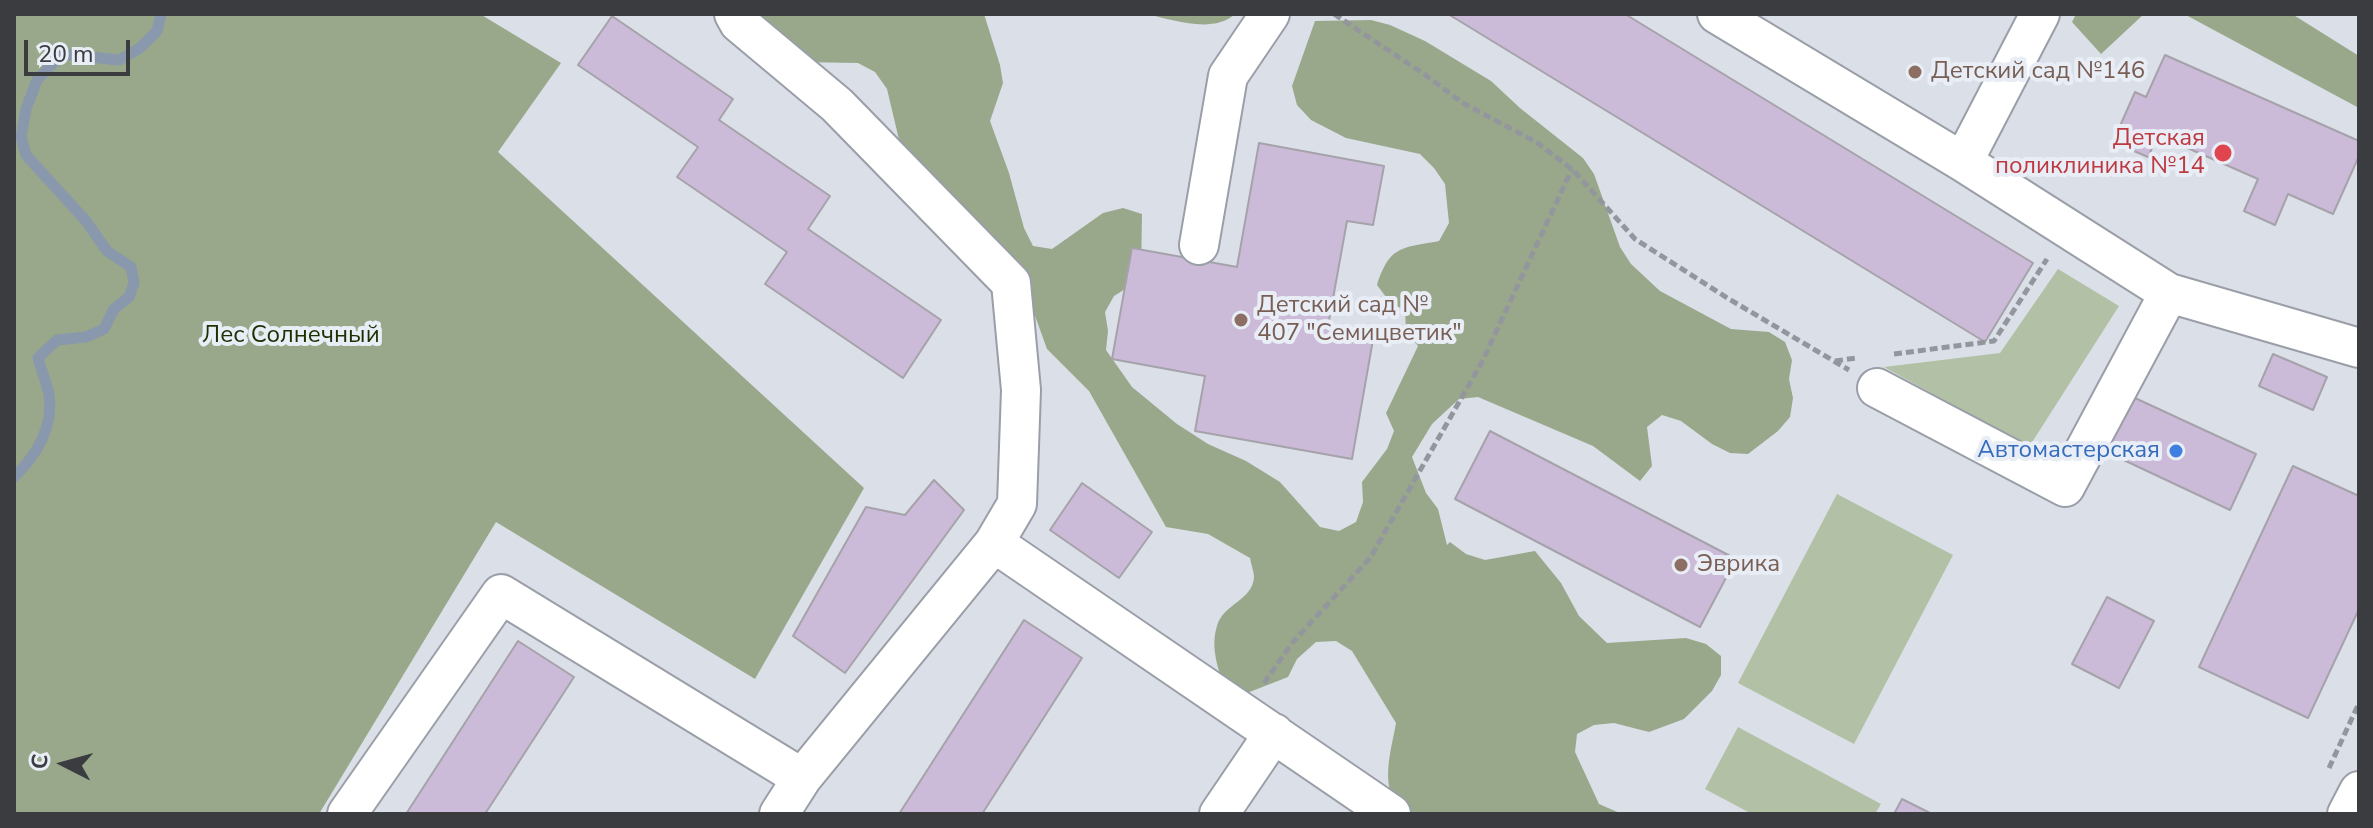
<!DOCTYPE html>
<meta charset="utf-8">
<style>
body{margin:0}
#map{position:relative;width:2373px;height:828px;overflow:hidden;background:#dbdfe8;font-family:"Nunito Sans",sans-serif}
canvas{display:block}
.frame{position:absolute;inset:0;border:16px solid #3a3c40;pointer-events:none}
.north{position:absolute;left:24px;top:724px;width:80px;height:80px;-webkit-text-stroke:6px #e8edf6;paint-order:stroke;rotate:276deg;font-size:22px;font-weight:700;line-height:32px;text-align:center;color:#3a3c40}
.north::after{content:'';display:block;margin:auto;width:28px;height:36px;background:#3a3c40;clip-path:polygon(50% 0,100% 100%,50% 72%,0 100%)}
.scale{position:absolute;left:24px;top:40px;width:106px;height:36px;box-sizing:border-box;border:4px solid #3a3c40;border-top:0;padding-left:10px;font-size:24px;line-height:28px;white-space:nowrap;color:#3a3c40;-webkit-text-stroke:6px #e8edf6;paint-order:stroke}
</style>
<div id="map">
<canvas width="2373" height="828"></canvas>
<div class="frame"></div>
<div class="north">С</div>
<div class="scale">20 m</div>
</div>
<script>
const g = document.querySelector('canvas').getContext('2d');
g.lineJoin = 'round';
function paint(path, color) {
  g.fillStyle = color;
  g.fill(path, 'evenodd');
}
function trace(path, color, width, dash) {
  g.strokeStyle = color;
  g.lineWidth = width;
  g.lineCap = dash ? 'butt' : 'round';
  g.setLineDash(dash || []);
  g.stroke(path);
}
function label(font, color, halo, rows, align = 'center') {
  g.font = font + ' "Nunito Sans",sans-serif';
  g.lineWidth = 8;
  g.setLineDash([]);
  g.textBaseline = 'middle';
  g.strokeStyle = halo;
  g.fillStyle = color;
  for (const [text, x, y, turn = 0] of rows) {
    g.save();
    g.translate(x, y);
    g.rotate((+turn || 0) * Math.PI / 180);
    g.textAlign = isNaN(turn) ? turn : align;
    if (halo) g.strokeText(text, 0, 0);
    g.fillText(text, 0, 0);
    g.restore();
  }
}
paint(new Path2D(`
 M2058,269L2119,306L2029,447L1884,367L2000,353Z
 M1837,494L1953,555L1854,744L1738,683Z
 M1738,727L1881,804L1875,814H1752L1705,789Z`), '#b2c1a5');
paint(new Path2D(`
 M14,14H480L561,63L498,152L864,488L755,679L496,522L319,814H14Z
 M750,14H984L1000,65L1003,83L990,121L1009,173L1024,228L1033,246L1052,249L1103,213L1123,208L1142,214L1141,271L1130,286L1114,296L1105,312L1108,331L1106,350L1132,387L1177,424L1208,444L1246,461L1280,482L1320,527L1339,531L1356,522L1363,502L1362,482L1387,449L1394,431L1386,413L1418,346L1406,331L1405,311L1389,301L1377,285C1390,245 1402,248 1439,241L1449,223L1445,184L1434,168L1420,154L1346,138L1311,120L1297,105L1292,86L1315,21L1371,20L1390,25L1425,41L1491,81L1520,108L1583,158L1594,174L1620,247L1631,264L1660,291L1731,329L1769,332L1785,342L1792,360L1789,379L1793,398L1790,417L1778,431L1748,454L1730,453L1712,444L1681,421L1662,415L1647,427L1652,466L1640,481L1593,446L1478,397L1459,399L1432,424L1412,457L1426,493L1438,509L1447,545L1450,542L1466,554L1485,560L1535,551L1561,583L1579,616L1607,643L1686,638L1706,644L1721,656V675L1712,691L1684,719L1649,732L1614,723L1594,725L1577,734L1575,752L1599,804L1622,814H1410C1405,810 1398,807 1395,802C1381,780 1392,747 1396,723L1352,651L1336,641L1316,642L1297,659L1288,677L1229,700C1221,676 1209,651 1217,626C1223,604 1253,600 1254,577C1254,572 1251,564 1250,558L1208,534L1166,527L1089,391L1047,349L1034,313L1030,293L901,148L887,89L875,72L858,63L800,62Z
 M1147,14H1235C1213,34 1173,20 1147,14Z
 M2076,14H2144L2101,54L2072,22Z
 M2184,14H2292L2359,56V108Z`), '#99a88b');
trace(new Path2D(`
 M14,477C36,456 54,427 49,395C47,383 41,370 38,358L57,340L86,337L104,329L114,309L129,297L134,283L131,267L107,251L86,221L26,155L21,137L26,109L37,80L62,54L119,60L140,48L157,31L161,14`), '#8998ac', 11);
const building = new Path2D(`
 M1448,14H1625L2033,263L1985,342Z
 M612,16L733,99L719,120L830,196L808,229L941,320L903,378L765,284L787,252L677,177L698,147L578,65Z
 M2165,55L2359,141V156L2333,214L2288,194L2275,225L2244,211L2258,179L2158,135L2148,157L2113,142L2135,92L2146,97Z
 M1259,143L1384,166L1373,225L1347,221L1328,326L1374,334L1352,459L1195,431L1205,376L1112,359L1132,248L1237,267Z
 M2273,354L2327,377L2313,410L2259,386Z
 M2122,392L2256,454L2230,510L2096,447Z
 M1490,431L1736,559L1700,627L1455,499Z
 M2293,466L2359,496V609L2308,718L2199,667Z
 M934,480L964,510L845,673L793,636L866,507L905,515Z
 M1082,483L1152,532L1119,578L1050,530Z
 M2107,597L2154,621L2119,688L2072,664Z
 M1024,620L1082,658L982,814H899Z
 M518,641L574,677L485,814H406Z
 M1902,799L1932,814H1894Z`);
paint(building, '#cbbbd8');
trace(building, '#a6a2aa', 2);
const minor = new Path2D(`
 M734,14L739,23L837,105L1011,283L1021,390L1017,504L994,543L1391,814
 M1717,14L1963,162L2169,293L2359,348
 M1963,162L2040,14
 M1199,245L1228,76L1270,14
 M1877,388L2065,487L2169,293
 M347,814L501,594L802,778L994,543
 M779,814L802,778
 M1219,814L1274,733
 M2347,814L2359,791`);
trace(minor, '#9a9ea7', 42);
trace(new Path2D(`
 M1334,14L1424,74L1463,103L1536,142L1572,169L1635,239L1729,299L1849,370
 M1894,354L1994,341L2047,259
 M1835,361L1856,358
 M1264,683L1293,642L1370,558L1482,362L1572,169
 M2329,768L2359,703`), '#93969d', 5, [8, 4]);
trace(minor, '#fff', 38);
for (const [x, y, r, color] of [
 [1915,72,8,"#8d6e63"],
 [2223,153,10,"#e0444e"],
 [1241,320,8,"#8d6e63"],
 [2176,451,8,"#3f7fe0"],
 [1681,565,8,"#8d6e63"]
]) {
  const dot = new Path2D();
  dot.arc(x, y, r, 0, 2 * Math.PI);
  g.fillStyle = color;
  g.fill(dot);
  trace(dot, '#e8edf6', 3);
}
label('24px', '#785e54', '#e8edf6', [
 ["Детский сад №146",1931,72],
 ["Детский сад №",1257,306],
 ["407 \"Семицветик\"",1257,334],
 ["Эврика",1697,565]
], 'left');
label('24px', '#be3a42', '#e8edf6', [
 ["Детская",2205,139],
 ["поликлиника №14",2205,167]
], 'right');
label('24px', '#1c3001', '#e8edf6', [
 ["Лес Солнечный",291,336]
]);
label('24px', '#366cbe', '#e8edf6', [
 ["Автомастерская",2160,451]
], 'right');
</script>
